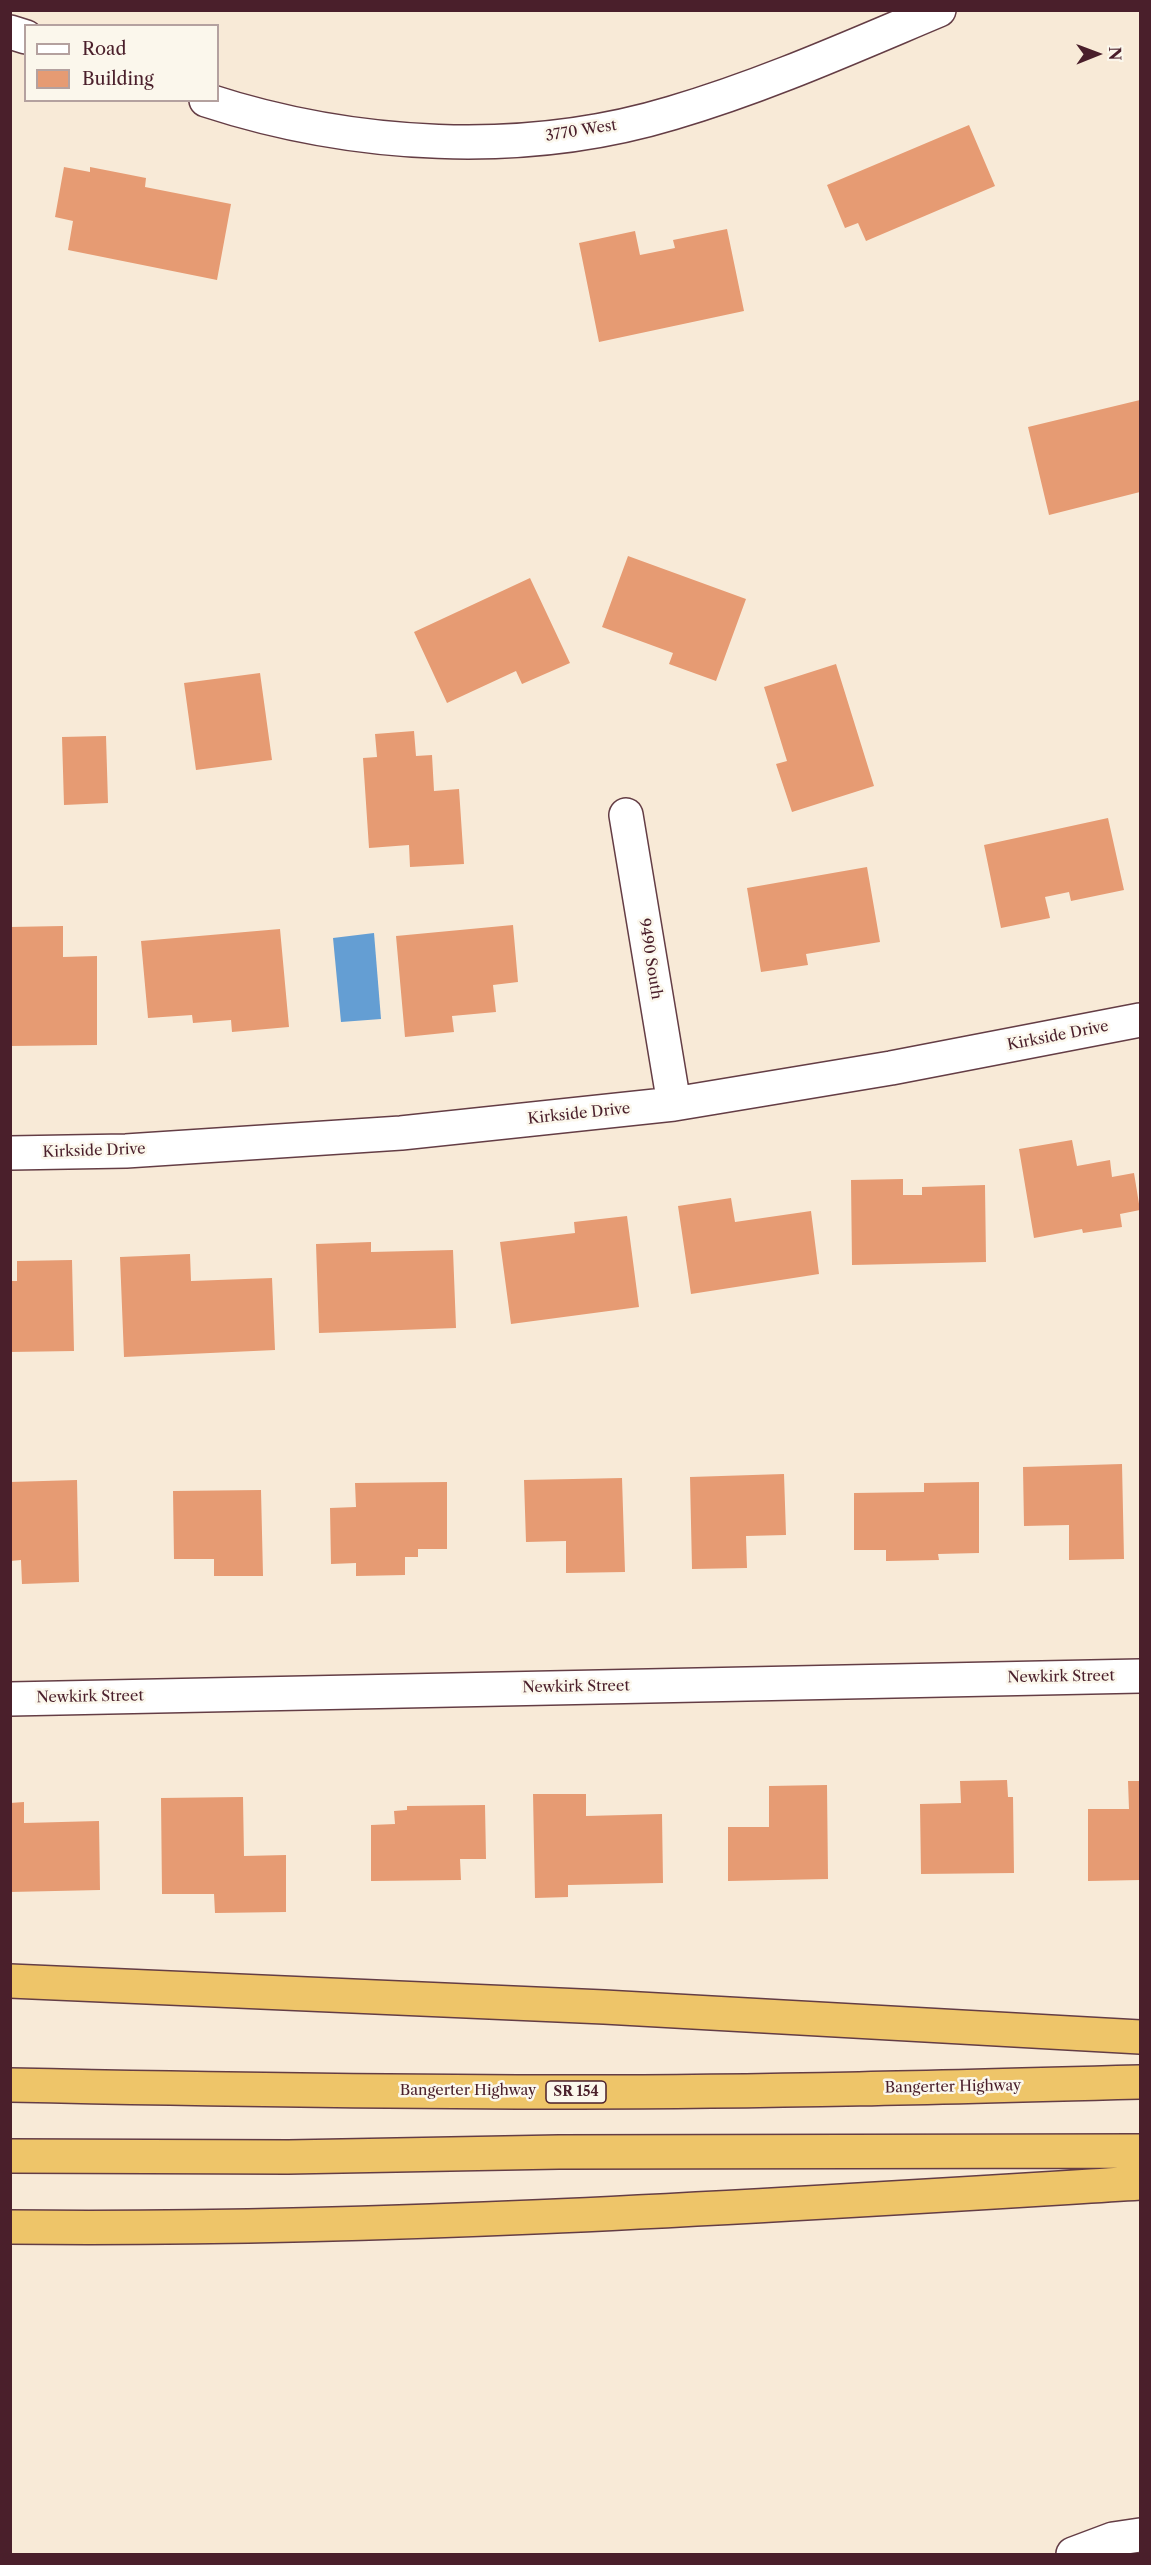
<!DOCTYPE html>
<style>
body{margin:0}
#map{position:relative;width:1151px;height:2565px;overflow:hidden;background:#f8ead7;font-family:"Libre Caslon Text",serif}
canvas{display:block}
.frame{position:absolute;inset:0;border:12px solid #4a1f2b;pointer-events:none}
.legend{position:absolute;left:24px;top:24px;width:195px;height:78px;box-sizing:border-box;background:#fbf7ec;border:2px solid #b4a19f;margin:0;padding:8px 10px;list-style:none;font-size:18px;color:#4a1f2b}
.legend li{display:flex;align-items:center;gap:12px;height:30px}
.legend b{width:30px;border:2px solid #b4a19f}
.north{position:absolute;left:1067px;top:24px;width:60px;height:60px;-webkit-text-stroke:4px #fbf7ec;paint-order:stroke;rotate:89deg;font-size:16px;font-weight:700;line-height:24px;text-align:center;color:#4a1f2b}
.north::after{content:'';display:block;margin:auto;width:21px;height:27px;background:#4a1f2b;clip-path:polygon(50% 0,100% 100%,50% 72%,0 100%)}
</style>
<div id="map">
<canvas width="1151" height="2565"></canvas>
<div class="frame"></div>
<ul class="legend">
<li><b style="height:8px;background:#fff"></b>Road</li>
<li><b style="height:16px;background:#e69b73"></b>Building</li>
</ul>
<div class="north">N</div>
</div>
<script>
const g = document.querySelector('canvas').getContext('2d');
g.lineJoin = 'round';
function paint(path, color) {
  g.fillStyle = color;
  g.fill(path, 'evenodd');
}
function trace(path, color, width, dash) {
  g.strokeStyle = color;
  g.lineWidth = width;
  g.lineCap = dash ? 'butt' : 'round';
  g.setLineDash(dash || []);
  g.stroke(path);
}
function label(font, color, halo, rows, align = 'center') {
  g.font = font + ' "Libre Caslon Text",serif';
  g.lineWidth = 5;
  g.setLineDash([]);
  g.textBaseline = 'middle';
  g.strokeStyle = halo;
  g.fillStyle = color;
  for (const [text, x, y, turn = 0] of rows) {
    g.save();
    g.translate(x, y);
    g.rotate((+turn || 0) * Math.PI / 180);
    g.textAlign = isNaN(turn) ? turn : align;
    if (halo) g.strokeText(text, 0, 0);
    g.fillText(text, 0, 0);
    g.restore();
  }
}
paint(new Path2D(`
 M374,933L381,1019L341,1022L333,938Z`), '#649ed3');
paint(new Path2D(`
 M969,125L995,186L866,241L858,223L845,228L827,185Z
 M64,167L90,172V167L146,178L145,187L231,204L217,280L68,250L73,221L55,217Z
 M727,229L744,311L599,342L579,243L635,231L640,255L675,248L673,240Z
 M1140,400V492L1049,515L1028,427Z
 M628,556L746,599L716,681L669,664L673,653L602,627Z
 M530,578L570,663L522,684L516,671L447,703L414,632Z
 M836,664L874,786L792,812L776,764L787,761L764,687Z
 M260,673L272,760L196,770L184,683Z
 M414,731L416,756L432,755L434,791L459,789L464,864L410,867L409,845L369,848L363,758L377,757L375,734Z
 M106,736L108,803L64,805L62,737Z
 M1108,818L1124,890L1071,901L1069,892L1045,897L1050,918L1001,928L984,845Z
 M867,867L880,942L806,954L808,965L761,972L747,888Z
 M513,925L518,982L493,985L496,1012L452,1016L454,1032L405,1037L396,936Z
 M63,926V957L97,956V1045L10,1046V927Z
 M280,929L289,1027L232,1032L231,1020L193,1023L192,1015L148,1018L141,941Z
 M1072,1140L1077,1166L1110,1160L1112,1177L1134,1173L1140,1210L1120,1214L1122,1227L1083,1233L1082,1229L1034,1238L1019,1149Z
 M903,1179V1195H922V1187L985,1185L986,1262L852,1265L851,1180Z
 M731,1198L735,1222L811,1211L819,1274L691,1294L678,1206Z
 M627,1216L639,1307L511,1324L500,1242L575,1233L574,1222Z
 M371,1242V1252L453,1250L456,1328L319,1333L316,1244Z
 M190,1254L191,1281L272,1278L275,1350L124,1357L120,1257Z
 M72,1260L74,1351L10,1352V1281H17V1261Z
 M1122,1464L1124,1559L1069,1560V1525L1024,1526L1023,1467Z
 M784,1474L786,1535L746,1536L747,1568L692,1569L690,1477Z
 M622,1478L625,1572L566,1573V1541L526,1542L524,1480Z
 M77,1480L79,1582L22,1584L21,1560L10,1561V1482Z
 M447,1482V1549H418V1557H405V1575L356,1576V1563L331,1564L330,1508L356,1507L355,1483Z
 M979,1482V1553L938,1554L939,1560L886,1561V1550H854V1493L924,1492V1483Z
 M261,1490L263,1576H214V1559H174L173,1491Z
 M1007,1780L1008,1797H1013L1014,1873L921,1874L920,1804L961,1803L960,1781Z
 M1128,1781H1140V1880L1088,1881V1809H1129Z
 M827,1785L828,1879L728,1881V1827H769V1786Z
 M533,1794H586V1816L662,1814L663,1883L568,1885V1897L535,1898Z
 M243,1797L244,1856L286,1855V1912L215,1913L214,1894H162L161,1798Z
 M24,1802V1823L99,1821L100,1890L10,1892V1803Z
 M485,1805L486,1859H460L461,1880L371,1881V1825L395,1824L394,1811L407,1810V1806Z`), '#e69b73');
const minor = new Path2D(`
 M10,32L26,37
 M206,100C353,148 523,158 672,113C764,86 851,47 939,10
 M626,815L674,1104
 M10,1153L126,1151L401,1133L674,1104L891,1068L1140,1020
 M10,1699L1140,1676
 M1073,2554L1113,2539L1140,2535`);
const highway = new Path2D(`
 M10,1981L604,2007L1140,2037
 M10,2085C200,2089 389,2092 578,2092C766,2092 953,2087 1140,2082
 M10,2156L288,2157L559,2152L1140,2151
 M10,2227C388,2231 764,2206 1140,2183`);
trace(minor, '#643d45', 36);
trace(highway, '#643d45', 36);
trace(minor, '#fff', 33);
trace(highway, '#eec569', 33);
for (const [x, y, w] of [
 [576,2092,60]
]) {
  const box = new Path2D();
  box.roundRect(x - w / 2, y - 11, w, 22, 4.5);
  g.fillStyle = '#fbf7ec';
  g.fill(box);
  trace(box, '#4a1f2b', 1.5);
}
label('bold 14px', '#4a1f2b', null, [
 ["SR 154",576,2092]
]);
label('15px', '#4a1f2b', '#fbf7ec', [
 ["3770 West",581,131,-9],
 ["9490 South",650,959,81],
 ["Kirkside Drive",1058,1036,-11],
 ["Kirkside Drive",579,1114,-6],
 ["Kirkside Drive",94,1151,-2],
 ["Newkirk Street",1061,1677,-1],
 ["Newkirk Street",576,1687,-1],
 ["Newkirk Street",90,1697,-1],
 ["Bangerter Highway",953,2087,-1],
 ["Bangerter Highway",468,2091]
]);
</script>
